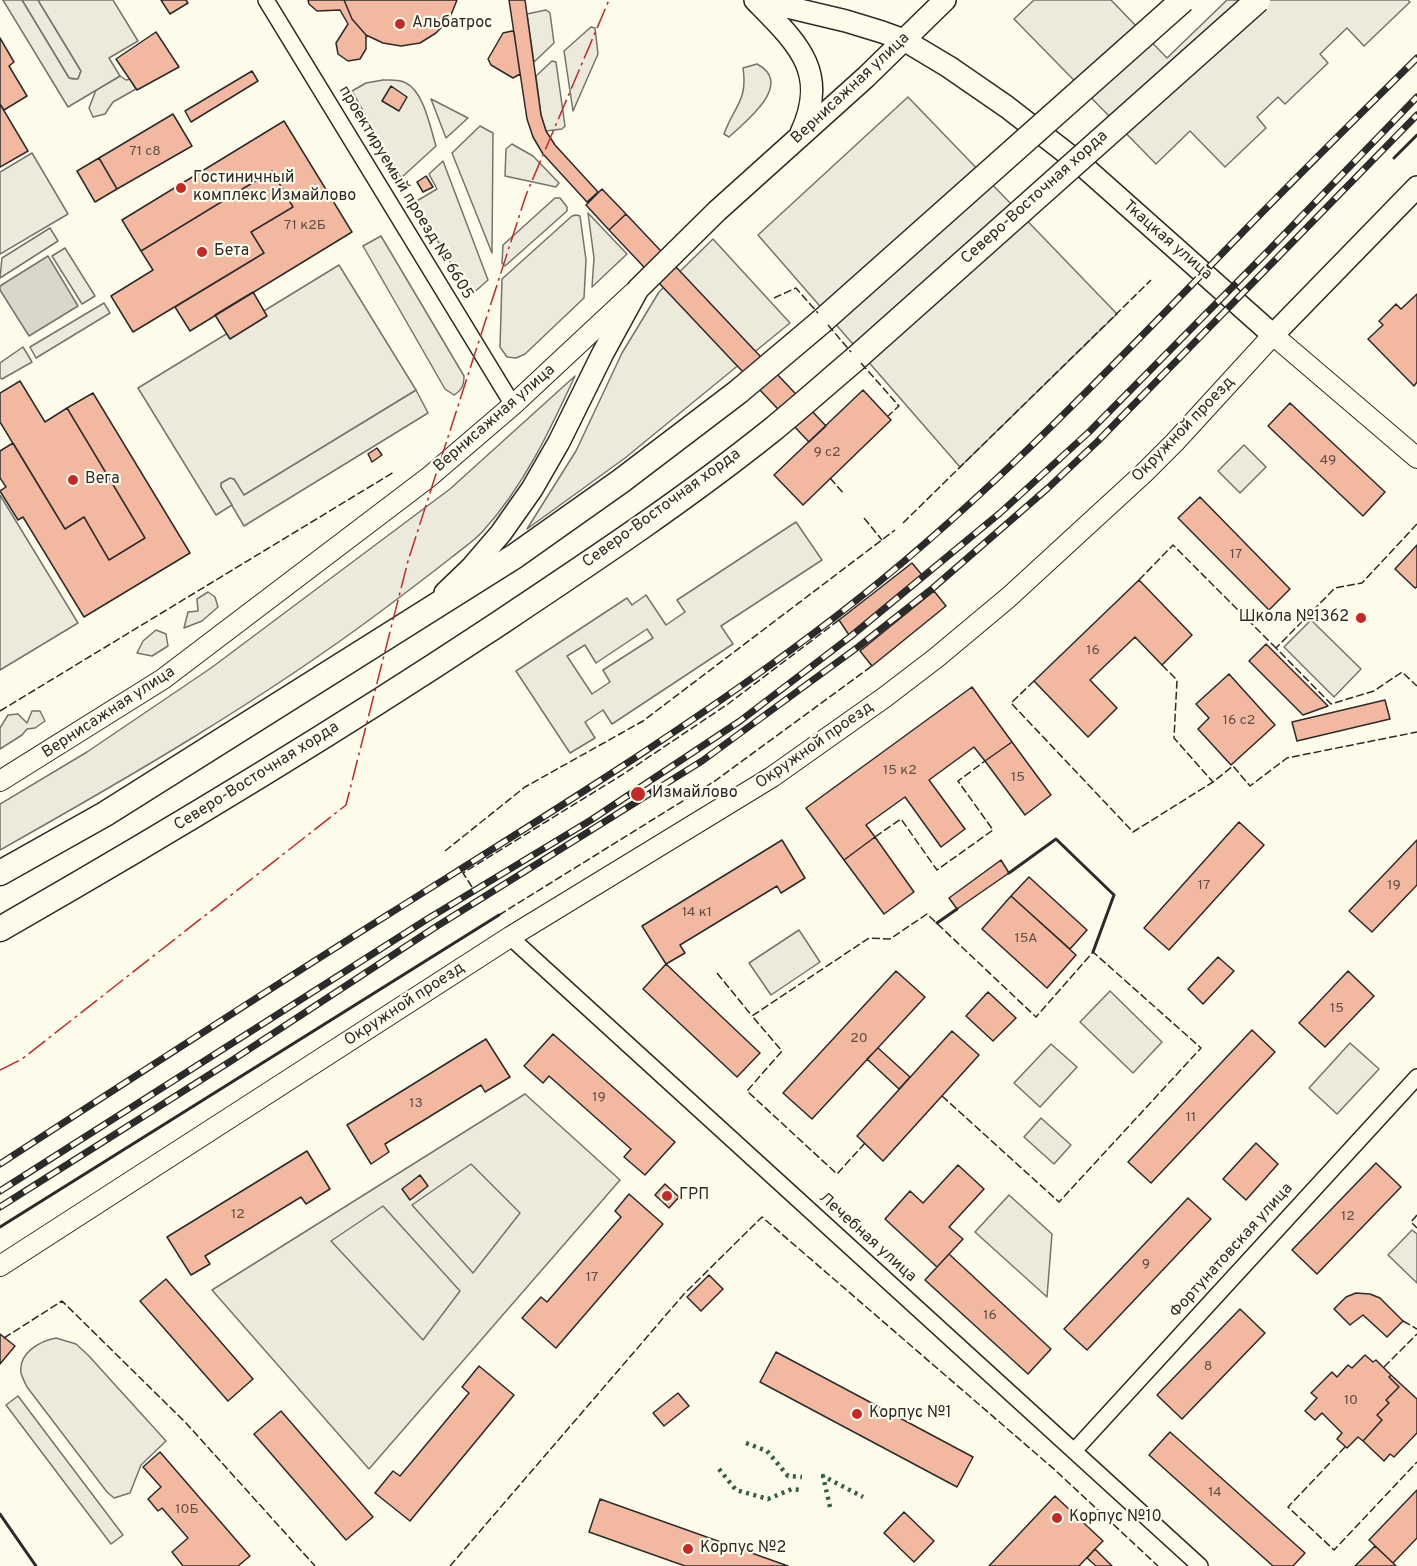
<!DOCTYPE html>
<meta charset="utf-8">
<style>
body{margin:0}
canvas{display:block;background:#fdfbea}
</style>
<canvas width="1417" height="1566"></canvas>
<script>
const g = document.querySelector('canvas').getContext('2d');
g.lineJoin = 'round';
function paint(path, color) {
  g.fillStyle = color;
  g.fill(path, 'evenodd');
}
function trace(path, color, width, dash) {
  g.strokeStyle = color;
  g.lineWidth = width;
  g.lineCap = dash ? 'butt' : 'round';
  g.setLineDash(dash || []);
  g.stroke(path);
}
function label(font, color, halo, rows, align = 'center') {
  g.font = font + ' Overpass,sans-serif';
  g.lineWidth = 4.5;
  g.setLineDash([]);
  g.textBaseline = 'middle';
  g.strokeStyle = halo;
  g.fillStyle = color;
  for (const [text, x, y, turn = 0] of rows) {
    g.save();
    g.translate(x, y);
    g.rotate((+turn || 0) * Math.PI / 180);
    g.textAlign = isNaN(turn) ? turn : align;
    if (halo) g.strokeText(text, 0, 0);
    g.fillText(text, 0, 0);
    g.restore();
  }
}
const green = new Path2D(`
 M22,0H38L81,71L78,79L69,78Z
 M546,10L550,13L554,43L534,62L527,14Z
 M591,27L595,28L598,54L573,111L564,51Z
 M552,61L556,62L565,126L562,129L546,131L541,115L536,76Z
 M757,64C795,84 745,122 729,137L724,134C734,106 748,101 743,68Z
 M120,76L126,80L130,79L136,89L113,102L105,114L93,117L89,108L96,90Z
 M383,80C390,80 400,79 406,83C424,92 430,127 436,146L401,178L352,91L366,83Z
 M431,99L468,118L446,138Z
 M480,126L493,133L492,253L452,153Z
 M512,144L533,156L559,183L556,187L505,176L506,149Z
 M443,161L488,280L470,296L415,202L437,189L429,174Z
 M555,198H560L567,207V211L505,266L502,263L503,245Z
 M588,213L627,254L592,287L594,258Z
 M576,215L580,216L586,260L584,298L525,354L516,358L507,357L500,347L502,279L572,216Z
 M50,228L58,241L0,278L2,258Z
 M381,236L464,376C464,385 462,390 454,395L445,389L363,246Z
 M713,239L790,323L625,458L527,529L576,451L622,353L659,292Z
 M65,248L95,296L82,304L52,256Z
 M104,303L110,313L36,358L30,347Z
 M23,347L32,362L2,379L0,378V363Z
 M575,376C550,430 524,486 483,531C474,541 462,549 452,557C428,576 404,594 380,612C262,700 128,778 0,850V804L87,752L211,668L450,489Z
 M416,390L428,413L244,526L221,487V483L230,478L234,479L245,494Z
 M1244,445L1266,467L1240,493L1218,471Z
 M208,592L215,597L218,607L202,621L184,628L188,612L198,611L197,599Z
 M1311,620L1361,669L1334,697L1284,647Z
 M156,630L166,634L168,646L152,656L137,653L143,641Z
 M32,711H40L45,721L35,728L27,729L22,735L0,749V728L8,715L18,714L27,723Z
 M799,930L820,962L771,995L749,963Z
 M1110,991L1162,1042L1133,1073L1080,1022Z
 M1350,1043L1379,1069L1337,1114L1309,1088Z
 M1051,1044L1077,1067L1040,1107L1014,1083Z
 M525,1094L620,1180L369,1469L212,1290Z
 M1041,1118L1071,1145L1054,1164L1024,1137Z
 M1009,1195L1052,1234L1047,1297L975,1232Z
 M1412,1230L1417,1234V1283L1388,1255Z
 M56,1338L76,1344L88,1355L166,1441L141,1465L130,1493L114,1498L107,1492L27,1387C25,1383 22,1377 21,1373C18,1353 40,1341 56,1338Z`);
paint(green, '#ecebdb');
trace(green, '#74746e', 1.5);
const parking = new Path2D(`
 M3,0H22L69,78L73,79H78L81,71L38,0H113L138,41L109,58L120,76L68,107Z
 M1034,0H1111L1167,58L1227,0H1408L1410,2L1364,46L1347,28L1320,54L1328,63L1285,104L1278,97L1257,117L1266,128L1225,167L1190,131L1156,164L1014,19Z
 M908,97L1117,314L960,467L758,235Z
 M32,153L68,214L0,254V172Z
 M339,265L416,390L244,495L234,479L230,478L221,483V487L232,505L216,515L138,388Z
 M0,495L78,623L0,670Z
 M796,522L822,560L721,626L733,644L612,724L603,710L585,722L595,738L570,753L516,671L627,598L632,605L646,595L666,625L685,612L677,600ZM647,629L653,638L603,670L610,682L592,694L567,656L585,645L596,663Z
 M471,1164L520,1213L473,1273L412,1205Z
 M383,1206L460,1291L423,1340L331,1241Z
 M18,1396L123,1535L111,1544L6,1405Z`);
paint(parking, '#eceadb');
trace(parking, '#74746e', 1.5);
const water = new Path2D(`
 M48,256L78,306L29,336L0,290V286Z`);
paint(water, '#d8d7c9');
trace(water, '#74746e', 1.5);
const building = new Path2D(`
 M161,0H186L188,3L170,14Z
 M308,0H344L352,19L366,35V49L360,59L348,61L338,54L336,43L348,24L340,10L317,11L309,4Z
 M344,0H457L449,20L436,33L420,43L401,46L383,43L366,35L352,19Z
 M509,0H525L541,115L546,131L555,145L598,192L587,202L543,154L533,137L527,119Z
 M512,31L514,32L520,74L513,78L491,65L488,59L503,33Z
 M156,32L179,67L137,90L116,59Z
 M0,38L14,62L9,66L27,96L4,110L0,104Z
 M252,71L258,81L191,122L185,111Z
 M391,86L407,97L399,111L382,101Z
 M0,104L28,151L0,167Z
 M173,114L192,146L117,189L99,158Z
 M284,121L352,232L190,331L175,307L264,253L251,232L293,207L272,171L141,251L122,220Z
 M99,158L117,189L95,202L77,171Z
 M272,171L293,207L251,232L264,253L133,332L111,296L153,270L141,251Z
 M426,176L433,187L423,192L417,182Z
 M602,189L626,214L609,230L586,205Z
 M626,214L826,426L809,442L609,230Z
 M253,292L267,316L230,339L215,315Z
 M1417,294V382L1414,386L1368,339L1383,325L1379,321L1396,304L1401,309Z
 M20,381L45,422L67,408L145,538L109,560L84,517L65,529L0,422V393Z
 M863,390L891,420L803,505L774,475Z
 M93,393L190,553L84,617L23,517L18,520L0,491L6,487L0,478V451L13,443L65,529L84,517L109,560L145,538L67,408Z
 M1290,403L1385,492L1363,516L1268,426Z
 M377,448L382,455L372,462L368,454Z
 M1200,497L1290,589L1269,610L1178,518Z
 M1417,545V587L1415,588L1395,569Z
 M912,563L922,575L849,635L839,620Z
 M1139,580L1192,635L1162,665L1135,637L1090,680L1117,708L1088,737L1034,681Z
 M934,591L946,606L872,666L860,651Z
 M1266,644L1328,706L1303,715L1249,661Z
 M1229,674L1275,725L1231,765L1198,729L1209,718L1196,704Z
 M972,687L1012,742L985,761L974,747L929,780L965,829L941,847L905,797L866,825L875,837L844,860L806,808Z
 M1385,700L1390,719L1297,741L1292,722Z
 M1012,742L1051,795L1025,815L985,761Z
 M1239,822L1264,845L1169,950L1144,928Z
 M875,837L914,892L884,914L844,860Z
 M782,840L805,878L781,893L777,886L680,945L685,953L666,964L642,926Z
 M1417,840V885L1372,932L1349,911Z
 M1001,860L1009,873L957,909L949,898Z
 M1029,877L1087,930L1070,949L1011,896Z
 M1011,896L1076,955L1047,988L982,929Z
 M1218,957L1234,971L1203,1004L1188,989Z
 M666,964L760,1053L737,1077L643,989Z
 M896,971L925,997L812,1119L783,1093Z
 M1348,971L1374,996L1325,1047L1299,1023Z
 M988,992L1016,1018L993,1041L966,1016Z
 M1252,1030L1275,1052L1151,1183L1128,1162Z
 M952,1031L979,1055L883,1161L857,1136Z
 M553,1034L675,1142L645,1175L624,1157L631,1149L549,1076L543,1083L524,1066Z
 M486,1039L510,1077L485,1092L481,1085L385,1144L389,1152L371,1164L347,1125Z
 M878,1048L910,1077L899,1089L867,1059Z
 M1256,1143L1278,1164L1246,1200L1223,1179Z
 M307,1151L330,1189L306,1204L301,1197L205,1256L210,1264L191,1275L167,1237Z
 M1376,1163L1401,1187L1317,1274L1292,1250Z
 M958,1165L984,1189L949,1227L963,1239L937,1267L885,1219L910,1191L923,1203Z
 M420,1175L428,1186L410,1200L402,1189Z
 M665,1184L679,1197L669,1208L655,1195Z
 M629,1194L663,1224L556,1348L522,1318L541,1297L547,1302L621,1217L615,1211Z
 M1188,1198L1211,1219L1087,1350L1064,1329Z
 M949,1254L1051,1349L1028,1374L925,1280Z
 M709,1275L723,1289L701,1311L687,1297Z
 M166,1279L253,1379L228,1401L140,1301Z
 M1356,1293L1370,1294L1380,1298L1403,1321L1387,1337L1363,1315L1350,1325L1334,1309L1346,1297Z
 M1240,1309L1265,1333L1182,1419L1157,1395Z
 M0,1334L15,1346L0,1364Z
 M776,1352L973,1457L957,1487L760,1382Z
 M1365,1355L1373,1362L1376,1360L1391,1375L1389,1377L1399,1387L1386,1400L1389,1403L1377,1415L1382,1420L1363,1441L1358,1437L1347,1448L1337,1439L1342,1433L1322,1413L1315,1420L1305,1411L1317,1398L1311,1393L1332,1372L1337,1377L1348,1365L1352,1368Z
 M479,1366L514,1395L410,1521L375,1493L393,1471L400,1476L469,1393L462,1387Z
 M1391,1375L1417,1399V1433L1394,1457L1390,1454L1384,1461L1363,1441L1382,1420L1377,1415L1389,1403L1386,1400L1399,1387L1389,1377Z
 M678,1393L689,1406L664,1426L653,1413Z
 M281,1411L373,1517L346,1540L254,1434Z
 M1170,1432L1305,1553L1293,1566H1273L1149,1455Z
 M160,1452L250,1556L238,1566H183L172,1552L188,1538L162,1508L158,1511L148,1499L161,1487L143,1467Z
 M1417,1490V1538L1393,1563L1369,1540Z
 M1055,1496L1103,1541L1095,1549L1079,1566H989Z
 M600,1499L788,1566H685L589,1532Z
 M904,1512L934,1541L914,1562L884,1533Z
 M1375,1546L1393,1563L1396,1566H1355Z
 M1095,1549L1112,1566H1096L1087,1558Z`);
paint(building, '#f2b8a0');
trace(building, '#2b2b2b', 1.5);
const minor = new Path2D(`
 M266,0L513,405
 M510,937L1200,1566
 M1074,1451L1417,1077`);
const tertiary = new Path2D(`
 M0,781L163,679L429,477L513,405L633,293
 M0,1266L510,937L772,777L885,697L936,658L1009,597L1144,473L1175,442L1273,335L1417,458`);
const secondary = new Path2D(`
 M755,0C796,42 830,71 801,133
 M758,0L846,21L882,32L904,40L949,67L1007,107L1083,166L1273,335L1417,187
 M445,593L471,568L501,533L532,489L559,442L603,353L638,289L717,211L866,77L945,0`);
const primary = new Path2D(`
 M0,873L105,814L515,556L621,481L738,392L821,322
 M0,929C166,834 330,735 489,630C585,566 682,502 772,430C800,407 827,383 854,360`);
trace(minor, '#2b2b2b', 18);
trace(tertiary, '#2b2b2b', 22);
trace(secondary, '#2b2b2b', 24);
trace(primary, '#2b2b2b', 27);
trace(minor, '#fdfbea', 15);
trace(tertiary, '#fdfbea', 20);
trace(secondary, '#fdfbea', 21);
trace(primary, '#fdfbea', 24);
const rail = new Path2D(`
 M0,1164C129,1080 258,996 389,914C540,819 693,726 835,617C972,512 1092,387 1212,264C1279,194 1348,126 1417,58
 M0,1191L429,918L591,820L740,721L850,637L1000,513L1089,432L1270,249L1417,97
 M0,1207L231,1061L434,928L702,761L858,647L933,588L1048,488L1098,441L1417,115`);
trace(rail, '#2b2b2b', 7);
trace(rail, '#fdfbea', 4.5, [14]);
const primaryBridge = new Path2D(`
 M821,322L1183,0
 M854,360L1258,0`);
trace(primaryBridge, '#2b2b2b', 27, []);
trace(primaryBridge, '#fdfbea', 24);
trace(new Path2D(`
 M746,1443L767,1451L788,1476L802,1477
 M719,1469L736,1490L768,1499L792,1489L800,1490
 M830,1507L823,1476L863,1497`), '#34623c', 4.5, [3, 4.5]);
trace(new Path2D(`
 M774,298L796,288L818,313
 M828,325L851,352
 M861,363L899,406L888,416
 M830,478L844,494
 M864,518L882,540
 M903,523L1151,280
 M1417,524L1362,583L1335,588L1276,648L1331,704L1374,691L1402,672L1417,686
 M1139,580L1173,545L1276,648
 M1162,665L1177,680L1174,738L1213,782
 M1034,681L1011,703L1133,832L1213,782L1233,766L1250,786L1287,758L1417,732
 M0,711L394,472
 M875,837L901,819L937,870L993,830L958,781L985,761
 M445,851L525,787L643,721L895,530
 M472,887L463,873L625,773L728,704L839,620
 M499,915L715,781L872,666
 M717,973L752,1016
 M865,1143L837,1174L747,1091L782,1051L752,1016L869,938L890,939L927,914L1036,1017L1093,952L1201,1048L1059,1202L942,1096
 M1417,1215L1411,1222L1417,1228
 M1403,1321L1417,1329
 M4,1338L62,1301L186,1423L315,1566
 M1384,1367L1417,1334
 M1345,1447L1288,1507L1334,1550L1417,1462
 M450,1566L684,1294L762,1217L1055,1470L1158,1566`), '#2b2b2b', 1.5, [8, 3]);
trace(new Path2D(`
 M1394,158L1417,135
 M1009,873L1056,839L1114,895L1093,952
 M937,923L957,909
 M0,1227L499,915
 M0,1514L36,1566`), '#2b2b2b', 3);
trace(new Path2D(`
 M0,1070L22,1059L346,805L408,561L526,195L609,0`), '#c62828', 1.5, [21, 4.5, 3, 4.5]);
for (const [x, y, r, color] of [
 [400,24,6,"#c62828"],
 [181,188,6,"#c62828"],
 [202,252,6,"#c62828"],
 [73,480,6,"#c62828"],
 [1361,618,6,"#c62828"],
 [638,794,8,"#c62828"],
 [667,1196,6,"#c62828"],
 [857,1414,6,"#c62828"],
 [1057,1518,6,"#c62828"],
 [688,1549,6,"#c62828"]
]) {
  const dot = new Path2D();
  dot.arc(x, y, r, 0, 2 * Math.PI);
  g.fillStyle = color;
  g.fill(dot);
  trace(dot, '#fdfbea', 2);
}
label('14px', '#5d4e48', null, [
 ["71 с8",145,152],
 ["71 к2Б",305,226],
 ["9 с2",827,453],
 ["49",1328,461],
 ["17",1236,555],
 ["16",1093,651],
 ["16 с2",1239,721],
 ["15 к2",900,771],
 ["15",1018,778],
 ["17",1204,886],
 ["19",1394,886],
 ["14 к1",697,913],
 ["15А",1026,939],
 ["15",1337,1009],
 ["20",859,1039],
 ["19",599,1098],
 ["13",416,1104],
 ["11",1191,1118],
 ["12",238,1215],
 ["12",1348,1217],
 ["9",1146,1265],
 ["17",592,1278],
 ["16",990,1316],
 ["8",1208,1367],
 ["10",1351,1401],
 ["14",1215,1493],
 ["10Б",187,1510]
]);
label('16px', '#2b2b2b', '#fdfbea', [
 ["Альбатрос",412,24],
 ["Гостиничный",193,179],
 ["комплекс Измайлово",193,197],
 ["Бета",214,252],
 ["Вега",85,480],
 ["Школа №1362",1349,618,"right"],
 ["Измайлово",652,794],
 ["ГРП",679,1196],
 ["Корпус №1",869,1414],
 ["Корпус №10",1069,1518],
 ["Корпус №2",700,1549]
], 'left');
label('16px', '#2b2b2b', '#fdfbea', [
 ["Вернисажная улица",851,89,-43],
 ["проектируемый проезд № 6605",405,193,59],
 ["Северо-Восточная хорда",1035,198,-42],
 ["Ткацкая улица",1167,241,41],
 ["Вернисажная улица",495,419,-41],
 ["Окружной проезд",1184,430,-46],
 ["Северо-Восточная хорда",662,509,-36],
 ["Вернисажная улица",109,713,-33],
 ["Окружной проезд",815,746,-35],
 ["Северо-Восточная хорда",257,777,-32],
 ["Окружной проезд",405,1005,-33],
 ["Лечебная улица",867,1238,42],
 ["Фортунатовская улица",1232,1251,-48]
]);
</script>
